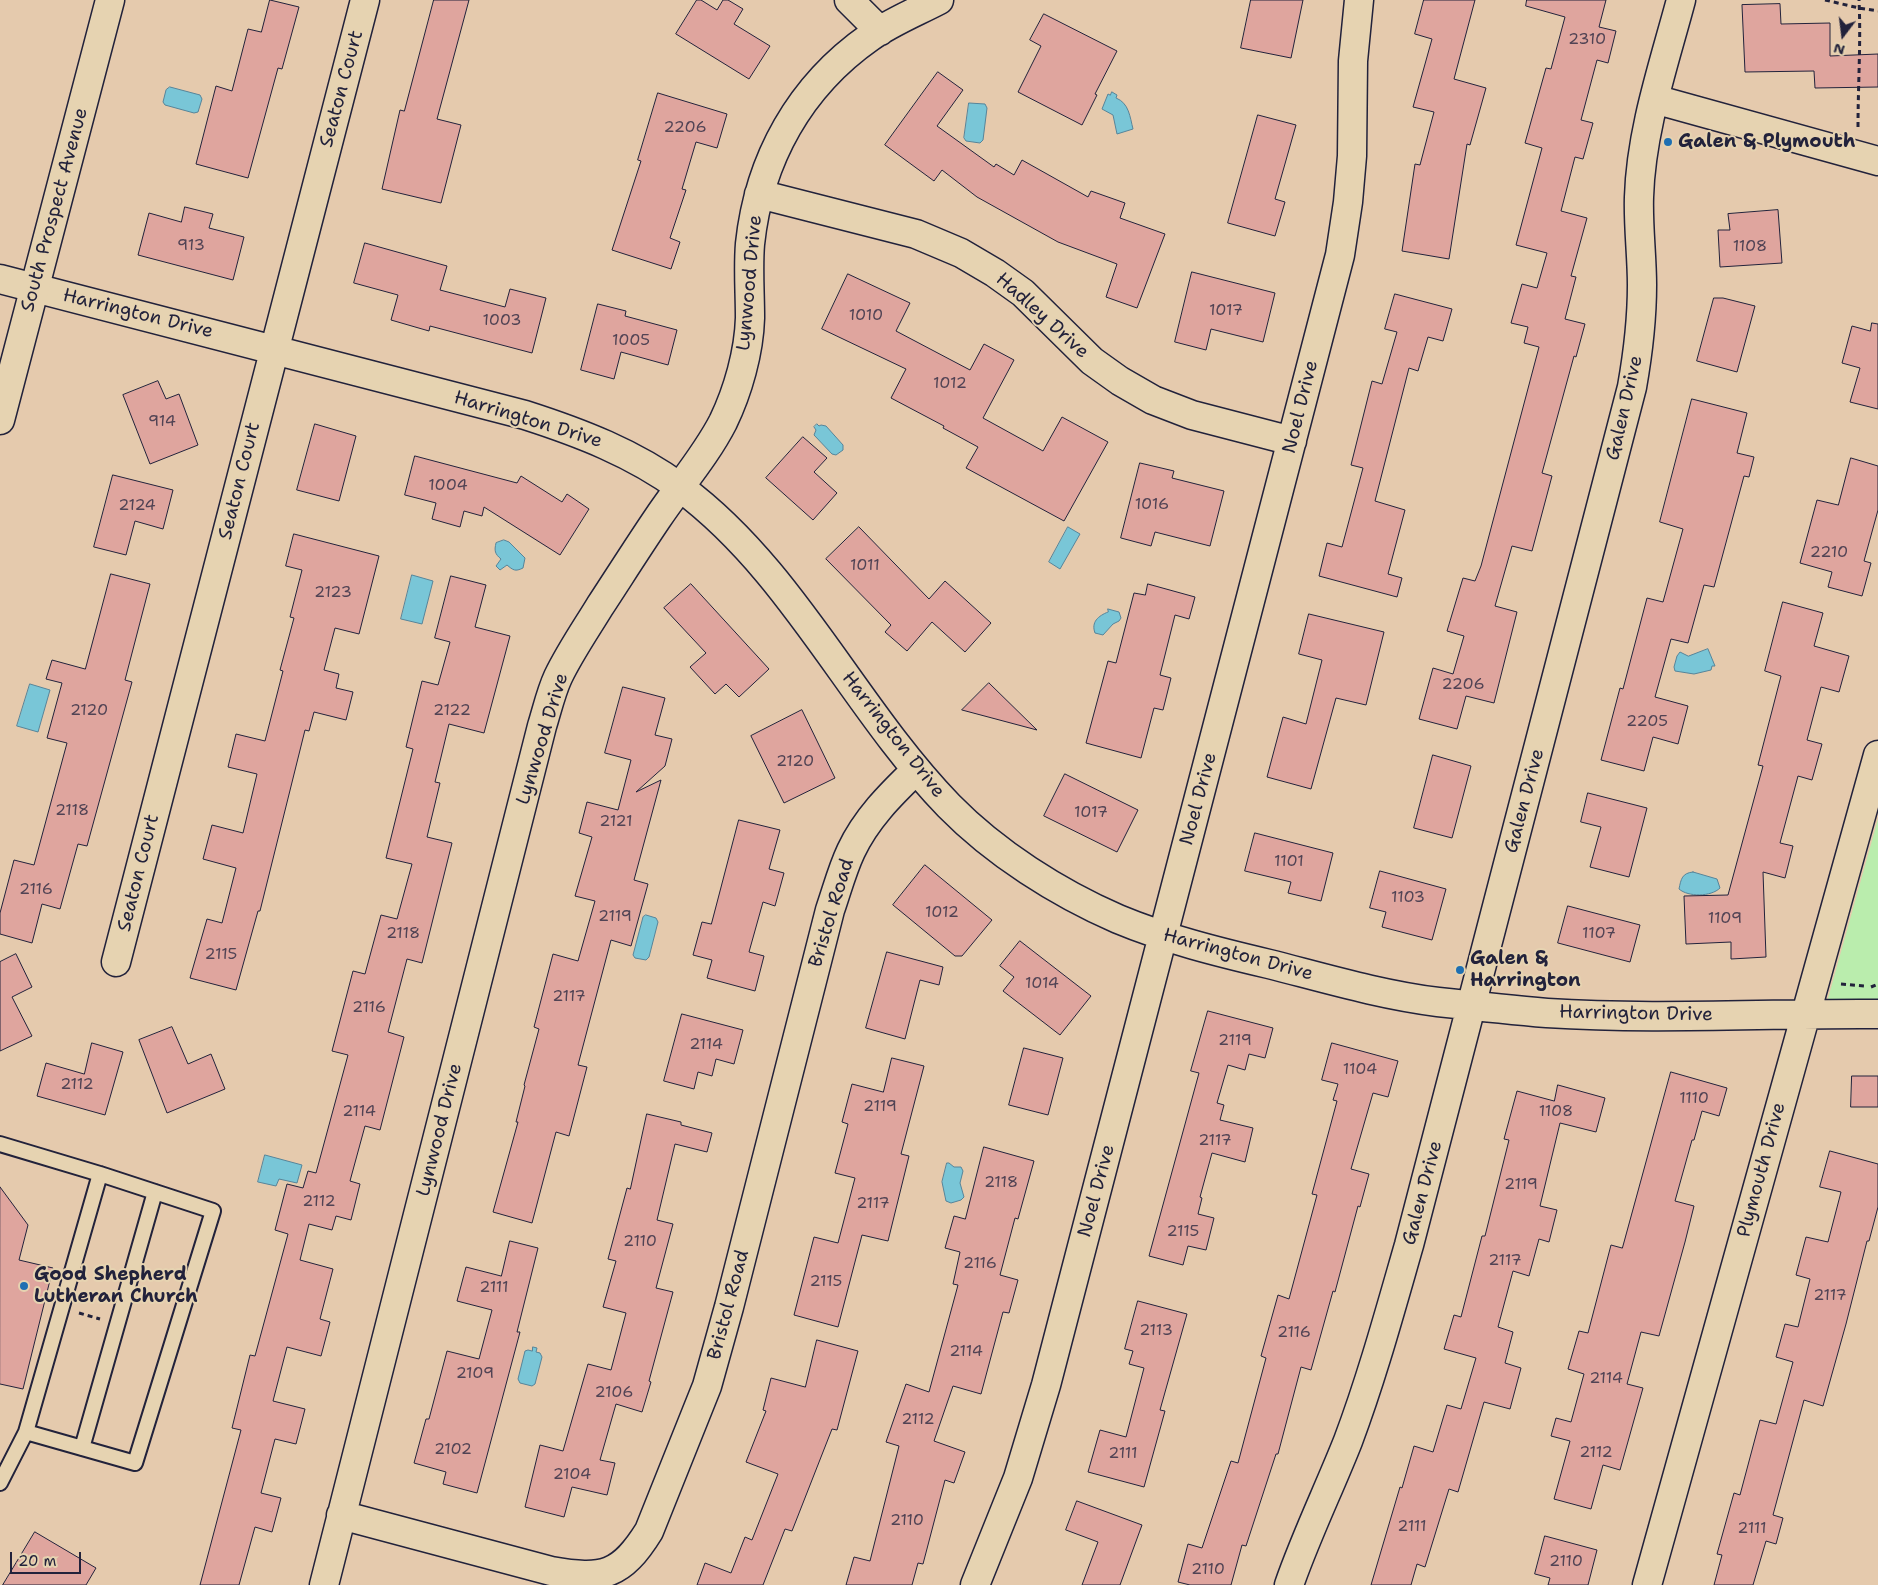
<!DOCTYPE html>
<style>
body{margin:0}
#map{position:relative;width:1878px;height:1585px;overflow:hidden;background:#e5caad;font-family:"Shantell Sans",sans-serif}
canvas{display:block}
.north{position:absolute;left:1818px;top:10px;width:50px;height:50px;-webkit-text-stroke:4px #e6d3b1;paint-order:stroke;rotate:195deg;font-size:14px;font-weight:700;line-height:20px;text-align:center;color:#22223b}
.north::after{content:'';display:block;margin:auto;width:18px;height:22px;background:#22223b;clip-path:polygon(50% 0,100% 100%,50% 72%,0 100%)}
.scale{position:absolute;left:10px;top:1552px;width:71px;height:22px;box-sizing:border-box;border:2px solid #22223b;border-top:0;padding-left:6px;font-size:15px;line-height:18px;white-space:nowrap;color:#22223b;-webkit-text-stroke:4px #e6d3b1;paint-order:stroke}
</style>
<div id="map">
<canvas width="1878" height="1585"></canvas>
<div class="north">N</div>
<div class="scale">20 m</div>
</div>
<script>
const g = document.querySelector('canvas').getContext('2d');
g.lineJoin = 'round';
function paint(path, color) {
  g.fillStyle = color;
  g.fill(path, 'evenodd');
}
function trace(path, color, width, dash) {
  g.strokeStyle = color;
  g.lineWidth = width;
  g.lineCap = dash ? 'butt' : 'round';
  g.setLineDash(dash || []);
  g.stroke(path);
}
function label(font, color, halo, rows, align = 'center') {
  g.font = font + ' "Shantell Sans",sans-serif';
  g.lineWidth = 4;
  g.setLineDash([]);
  g.textBaseline = 'middle';
  g.strokeStyle = halo;
  g.fillStyle = color;
  for (const [text, x, y, turn = 0] of rows) {
    g.save();
    g.translate(x, y);
    g.rotate((+turn || 0) * Math.PI / 180);
    g.textAlign = isNaN(turn) ? turn : align;
    if (halo) g.strokeText(text, 0, 0);
    g.fillText(text, 0, 0);
    g.restore();
  }
}
paint(new Path2D(`
 M1878,819V1002H1827Z`), '#baedad');
const water = new Path2D(`
 M170,87L200,95L202,99L198,112L194,113L165,105L163,102L166,90Z
 M1112,92L1117,95L1116,98C1129,103 1130,117 1133,129L1117,134L1113,115L1102,109L1108,94L1110,95Z
 M969,103L985,104L987,108L983,140L980,143L966,141L964,138Z
 M817,424L819,426L821,425L826,426L843,445V450L836,455L832,454L814,435L816,430L814,427Z
 M1068,527L1080,534L1060,569L1049,562Z
 M504,540L509,542L525,558L523,568C515,572 513,570 507,565L500,570L496,566L501,559C495,554 494,551 496,543Z
 M412,575L433,581L422,624L401,619Z
 M1108,609L1119,612L1121,618L1119,621L1113,624L1103,635L1095,633C1091,622 1098,616 1108,612Z
 M1708,649L1715,666H1712L1711,670L1694,674L1675,671L1674,667L1677,656L1680,652L1688,656Z
 M30,684L50,690L38,732L17,726Z
 M1693,872L1717,879L1720,888C1711,897 1688,897 1679,889C1681,879 1682,873 1693,872Z
 M646,915L656,918L658,922L649,957L646,960L635,958L633,955L643,917Z
 M265,1155L302,1165L297,1183L279,1179L276,1186L258,1182Z
 M947,1163H949L954,1167H961L963,1171L960,1183L964,1197L961,1200L951,1203L946,1201L942,1182Z
 M533,1347L537,1348L536,1352L540,1353L542,1357L535,1384L532,1386L520,1383L518,1379L525,1351L528,1350L532,1351Z`);
paint(water, '#79c6d7');
trace(water, '#568499', 1);
const building = new Path2D(`
 M270,0L299,7L282,69L278,68L248,178L196,164L216,86L232,91L248,29L261,32Z
 M434,0H469L437,119L461,125L441,203L382,189L400,110L404,111Z
 M697,0H701L717,10L723,0H728L743,9L734,24L770,46L749,79L676,34Z
 M1251,0H1303L1291,58L1241,48Z
 M1424,0H1475L1454,79L1486,88L1470,145L1467,144L1449,259L1402,251L1415,164L1420,165L1434,112L1413,107L1432,39L1415,34Z
 M1527,0H1606L1599,27L1616,31L1608,63L1597,60L1581,120L1593,123L1583,159L1575,157L1561,211L1587,218L1571,276L1576,277L1565,319L1585,324L1576,357L1574,356L1542,473L1552,476L1532,551L1512,546L1495,606L1517,612L1494,703L1466,696L1457,729L1419,719L1433,668L1453,674L1464,636L1447,631L1463,578L1475,581L1481,566L1539,347L1524,343L1528,327L1511,323L1522,284L1537,288L1547,253L1516,245L1542,148L1525,143L1546,68L1551,69L1565,17L1526,6Z
 M1780,4L1781,24L1830,23V56L1878,54V87L1815,88L1814,71L1745,72L1742,5Z
 M1044,14L1117,51L1095,94L1097,95L1082,125L1018,92L1041,46L1030,40Z
 M938,72L963,90L937,126L994,167L996,164L1014,175L1022,160L1088,197L1091,191L1125,203L1120,218L1165,234L1137,308L1106,297L1117,264L1058,242L977,197L942,170L934,181L885,145Z
 M658,93L727,114L717,148L696,142L682,189L686,190L670,238L680,242L671,269L612,250L641,161L638,160Z
 M1258,115L1296,125L1275,199L1285,202L1275,236L1228,223Z
 M185,207L213,214L209,228L244,237L233,280L138,255L149,213L181,222Z
 M1778,210L1782,263L1720,267L1718,230H1730L1728,214Z
 M365,243L447,266L440,290L505,307L510,289L546,298L532,353L430,326L429,331L391,320L398,295L354,283Z
 M1192,272L1275,293L1263,342L1211,329L1206,350L1175,342Z
 M848,274L910,303L896,331L970,370L984,344L1014,360L983,418L1043,451L1062,417L1108,442L1064,521L966,468L978,447L943,428L944,426L891,398L906,369L822,329Z
 M1395,294L1452,309L1443,341L1428,337L1418,371L1409,368L1375,501L1405,510L1388,574L1402,578L1397,597L1319,576L1327,543L1342,547L1363,468L1351,465L1372,381L1382,384L1397,332L1385,329Z
 M1714,298H1723L1755,306L1737,372L1697,361Z
 M598,304L626,311L625,316L677,330L668,365L621,352L614,379L581,370Z
 M1872,323L1878,324V409L1850,402L1860,368L1842,363L1852,326L1870,331Z
 M158,381L166,399L179,394L198,445L150,464L123,395Z
 M1692,399L1747,413L1737,453L1754,457L1749,477L1744,476L1714,587L1704,585L1688,643L1671,639L1655,697L1688,706L1678,744L1653,737L1644,771L1601,760L1620,688L1623,689L1647,598L1663,602L1683,529L1660,522Z
 M315,424L356,436L339,501L297,490Z
 M803,437L827,458L814,472L837,493L813,520L766,478Z
 M415,456L517,483L521,476L562,502L567,494L589,509L560,555L484,507L482,516L464,511L460,527L432,519L436,503L405,495Z
 M1851,458L1878,466V510L1864,561L1871,563L1862,596L1828,587L1832,572L1800,563L1817,500L1838,505Z
 M1140,463L1174,471L1172,478L1224,491L1210,546L1155,532L1151,546L1121,538Z
 M113,475L173,490L163,529L135,521L126,555L94,547Z
 M859,527L929,599L945,581L991,623L965,652L932,622L907,651L885,632L891,625L826,559Z
 M294,534L379,556L359,634L335,628L324,670L339,674L336,688L353,692L346,720L314,712L309,731L305,730L260,911H258L236,990L190,978L207,919L222,923L236,868L203,859L212,825L243,833L257,774L228,767L236,734L265,741L283,671L280,670L294,618L290,617L302,570L286,566Z
 M111,574L150,584L125,680L132,682L87,846L78,844L60,909L42,904L32,943L0,934V913L14,860L34,865L67,743L47,738L62,683L46,679L52,660L85,669Z
 M451,576L486,585L475,627L510,636L484,733L449,724L435,782L440,783L427,837L452,843L422,963L407,959L388,1032L404,1037L380,1130L365,1126L350,1181L360,1184L351,1220L336,1216L332,1230L309,1224L300,1260L333,1269L320,1319L330,1322L321,1356L287,1347L273,1401L305,1409L296,1444L275,1439L261,1493L281,1498L272,1532L255,1527L239,1585H200L241,1430L232,1428L250,1355L255,1356L288,1234L275,1230L287,1184L303,1188L308,1171L316,1173L348,1055L332,1051L353,971L365,974L381,915L397,919L412,864L386,858L413,749L406,747L422,681L438,685L450,642L435,638Z
 M691,584L769,669L739,697L726,684L715,694L690,667L706,653L664,608Z
 M1148,584L1195,597L1189,619L1175,615L1160,675L1171,678L1163,710L1154,708L1141,758L1086,743L1108,661L1116,663L1134,593L1145,595Z
 M1783,602L1823,613L1814,646L1849,656L1839,692L1821,687L1807,740L1822,744L1812,780L1798,776L1780,843L1793,846L1785,878L1763,872L1766,957L1731,959V942L1686,944L1684,896L1728,895L1763,766L1758,765L1781,676L1765,671Z
 M1309,614L1384,632L1366,705L1336,698L1311,789L1267,777L1283,717L1306,724L1322,660L1299,654Z
 M989,683L1037,730L962,710Z
 M623,687L665,698L655,735L672,739L665,766L636,792L661,780L634,880L648,884L631,946L611,940L578,1065L587,1067L569,1136L556,1132L532,1223L493,1212L518,1122H516L525,1086L524,1085L539,1029L534,1027L553,954L578,961L595,901L575,896L592,837L579,833L587,802L618,810L631,760L605,753Z
 M802,710L835,778L784,803L751,736Z
 M1433,755L1471,766L1452,838L1414,828Z
 M1065,774L1138,810L1117,852L1044,816Z
 M1588,793L1647,808L1629,877L1590,867L1601,827L1581,822Z
 M739,820L780,830L769,869L784,873L775,906L763,902L749,952L764,956L755,991L707,978L712,960L693,955L702,922L711,924Z
 M1255,833L1333,853L1321,901L1288,893L1291,882L1245,871Z
 M925,865L992,920L962,956H955L893,905Z
 M1380,871L1446,889L1432,940L1382,927L1386,912L1370,908Z
 M1568,906L1640,925L1630,962L1558,943Z
 M1020,941L1091,996L1060,1035L1003,991L1014,977L1000,966Z
 M887,952L943,967L939,985L920,980L905,1039L866,1028Z
 M16,954L32,987L12,997L32,1036L0,1051V962Z
 M1208,1011L1273,1028L1265,1058L1249,1054L1245,1070L1228,1065L1217,1103L1224,1105L1220,1120L1253,1128L1245,1162L1212,1153L1200,1197L1202,1198L1198,1214L1214,1218L1206,1250L1188,1246L1183,1265L1149,1256L1199,1073L1191,1071Z
 M682,1014L743,1030L734,1064L716,1059L712,1076L698,1072L694,1089L664,1081Z
 M172,1027L188,1064L211,1054L225,1089L167,1113L139,1040Z
 M92,1043L123,1052L105,1115L37,1096L46,1063L84,1074Z
 M1332,1043L1398,1061L1388,1097L1373,1093L1351,1169L1369,1174L1360,1207L1358,1206L1335,1292L1333,1291L1311,1370L1301,1367L1278,1454H1276L1246,1546L1242,1545L1231,1585H1190L1178,1582L1188,1544L1202,1548L1231,1461L1238,1463L1266,1358L1261,1356L1278,1295L1289,1299L1317,1195L1312,1194L1337,1101L1333,1100L1338,1084L1322,1080Z
 M1024,1048L1063,1058L1048,1115L1009,1105Z
 M892,1058L924,1066L901,1154L909,1156L888,1241L862,1235L838,1327L794,1315L814,1237L838,1243L855,1178L835,1173L848,1124L842,1122L852,1084L883,1092Z
 M1671,1072L1727,1088L1719,1116L1702,1111L1694,1140H1692L1675,1201L1694,1206L1685,1242L1659,1336L1641,1332L1627,1384L1643,1388L1620,1470L1603,1465L1591,1509L1554,1499L1570,1441L1551,1436L1556,1418L1571,1422L1584,1374L1568,1369L1579,1331L1588,1333L1611,1245L1622,1248Z
 M1852,1076H1878V1107H1851Z
 M1558,1085L1605,1098L1596,1132L1560,1123L1540,1206L1557,1210L1549,1242L1539,1239L1529,1276L1513,1271L1498,1327L1513,1332L1505,1363L1521,1368L1510,1409L1484,1402L1458,1492L1449,1489L1425,1567L1417,1564L1411,1585H1371L1400,1487L1402,1488L1414,1446L1433,1452L1447,1405L1461,1409L1476,1358L1444,1349L1454,1315L1461,1317L1482,1236H1485L1509,1140L1504,1139L1517,1091L1554,1101Z
 M647,1114L681,1122V1125L712,1133L707,1152L675,1144L657,1220L673,1224L656,1288L673,1292L649,1381L651,1382L642,1412L616,1404L600,1460L615,1463L607,1495L572,1487L564,1517L525,1507L540,1445L563,1451L588,1364L611,1370L626,1313L603,1307L616,1261L608,1259L627,1188L630,1189Z
 M984,1147L1034,1161L1018,1219L1015,1218L1000,1275L1018,1280L1009,1313L1003,1312L981,1394L953,1386L934,1441L965,1452L954,1483L945,1480L923,1564L918,1563L912,1585H846L854,1557L870,1561L899,1446L886,1442L906,1384L929,1392L958,1285L953,1284L960,1252L945,1248L954,1216L965,1219Z
 M1830,1151L1878,1164V1207L1869,1241H1867L1846,1324L1823,1406L1804,1400L1773,1515L1783,1518L1776,1544L1766,1541L1753,1585H1714L1722,1555L1717,1554L1734,1493L1740,1495L1760,1420L1776,1424L1793,1362L1776,1357L1785,1324L1798,1327L1810,1279L1796,1275L1806,1237L1828,1242L1841,1192L1820,1187Z
 M0,1187L28,1225L19,1260L53,1268L23,1389L0,1384Z
 M510,1241L538,1248L517,1332H520L477,1493L443,1484L446,1472L414,1463L426,1419H429L447,1351L479,1359L492,1310L457,1301L466,1267L501,1276Z
 M1138,1301L1187,1314L1160,1410L1165,1411L1144,1487L1088,1472L1100,1430L1126,1437L1144,1368L1129,1364L1133,1351L1125,1349Z
 M817,1340L858,1351L837,1430L832,1429L792,1531L785,1529L763,1585H697L705,1563L731,1573L745,1537L752,1540L778,1474L746,1462L766,1411L763,1410L771,1378L805,1387Z
 M1077,1501L1142,1525L1120,1585H1082L1098,1542L1066,1530Z
 M35,1532L96,1568L86,1585H3Z
 M1545,1536L1597,1550L1588,1585H1548L1550,1578L1535,1574Z`);
paint(building, '#dfa59e');
trace(building, '#22223b', 1);
const lane = new Path2D(`
 M0,1144L100,1174L213,1211L135,1463L26,1432
 M82,1448L155,1192
 M0,1483L26,1432L100,1174`);
const street = new Path2D(`
 M849,0L880,31
 M1654,99L1878,161
 M759,194L916,234L961,253L995,273L1023,293L1092,361L1120,381L1153,400L1192,415L1292,441
 M0,279L525,415C581,433 633,453 681,488C793,571 853,707 949,806C995,853 1058,893 1118,919C1166,939 1218,952 1269,964C1324,978 1381,995 1438,1002C1474,1006 1511,1010 1547,1013C1657,1020 1768,1013 1878,1014
 M116,962L365,0
 M341,1515L551,1571C603,1580 621,1576 649,1531L707,1386L729,1307L830,910C837,890 842,870 851,851C866,819 890,795 916,770
 M324,1585L542,726C547,710 551,692 558,677C570,652 586,629 600,606C619,577 638,547 657,519C679,486 705,457 723,422C738,391 749,352 750,318C750,293 748,268 750,244C759,159 800,86 870,37C891,22 916,12 939,0
 M975,1585L1018,1478L1046,1385L1340,255L1348,202L1352,156L1353,61L1359,0
 M1289,1585C1306,1536 1329,1489 1348,1441C1372,1377 1390,1311 1409,1245L1632,387C1638,353 1642,320 1642,285C1642,256 1638,226 1639,197C1641,130 1664,64 1681,0
 M1647,1585L1878,755`);
const secondary = new Path2D(`
 M0,420L110,0`);
trace(lane, '#22223b', 18);
trace(street, '#22223b', 31);
trace(secondary, '#22223b', 31);
trace(new Path2D(`
 M1825,0L1859,8L1878,11
 M1858,127C1858,85 1861,42 1859,0
 M1841,984L1865,986
 M1871,987L1878,984
 M79,1313L100,1319`), '#22223b', 3, [5, 4]);
trace(lane, '#e6d3b1', 14);
trace(street, '#e6d3b1', 28);
trace(secondary, '#e6d3b1', 28);
for (const [x, y, r, color] of [
 [1668,142,5,"#1f6fb2"],
 [1460,970,5,"#1f6fb2"],
 [24,1286,5,"#1f6fb2"]
]) {
  const dot = new Path2D();
  dot.arc(x, y, r, 0, 2 * Math.PI);
  g.fillStyle = color;
  g.fill(dot);
  trace(dot, '#e6d3b1', 2);
}
label('16px', '#514354', null, [
 ["2310",1587,40],
 ["2206",685,128],
 ["913",191,246],
 ["1108",1750,247],
 ["1017",1226,311],
 ["1010",866,316],
 ["1003",502,321],
 ["1005",631,341],
 ["1012",950,384],
 ["914",162,422],
 ["1004",448,486],
 ["1016",1152,505],
 ["2124",137,506],
 ["2210",1829,553],
 ["1011",865,566],
 ["2123",333,593],
 ["2206",1463,685],
 ["2120",89,711],
 ["2122",452,711],
 ["2205",1647,722],
 ["2120",795,762],
 ["2118",72,811],
 ["1017",1091,813],
 ["2121",616,822],
 ["1101",1289,862],
 ["2116",36,890],
 ["1103",1408,898],
 ["1012",942,913],
 ["2119",615,917],
 ["1109",1725,919],
 ["2118",403,934],
 ["1107",1599,934],
 ["2115",221,955],
 ["1014",1042,984],
 ["2117",569,997],
 ["2116",369,1008],
 ["2119",1235,1041],
 ["2114",706,1045],
 ["1104",1360,1070],
 ["2112",77,1085],
 ["1110",1694,1099],
 ["2119",880,1107],
 ["2114",359,1112],
 ["1108",1556,1112],
 ["2117",1215,1141],
 ["2118",1001,1183],
 ["2119",1521,1185],
 ["2112",319,1202],
 ["2117",873,1204],
 ["2115",1183,1232],
 ["2110",640,1242],
 ["2117",1505,1261],
 ["2116",980,1264],
 ["2115",826,1282],
 ["2111",494,1288],
 ["2117",1830,1296],
 ["2113",1156,1331],
 ["2116",1294,1333],
 ["2114",966,1352],
 ["2109",475,1374],
 ["2114",1606,1379],
 ["2106",614,1393],
 ["2112",918,1420],
 ["2102",453,1450],
 ["2112",1596,1453],
 ["2111",1123,1454],
 ["2104",572,1475],
 ["2110",907,1521],
 ["2111",1412,1527],
 ["2111",1752,1529],
 ["2110",1566,1562],
 ["2110",1208,1570]
]);
label('19px', '#22223b', '#e6d3b1', [
 ["Seaton Court",342,89,-75],
 ["South Prospect Avenue",55,210,-75],
 ["Lynwood Drive",750,283,-85],
 ["Harrington Drive",138,314,14],
 ["Hadley Drive",1042,316,42],
 ["Noel Drive",1301,407,-76],
 ["Galen Drive",1625,408,-77],
 ["Harrington Drive",528,420,17],
 ["Seaton Court",240,481,-76],
 ["Harrington Drive",893,735,52],
 ["Lynwood Drive",543,739,-73],
 ["Noel Drive",1199,799,-75],
 ["Galen Drive",1525,801,-75],
 ["Seaton Court",139,873,-76],
 ["Bristol Road",832,913,-73],
 ["Harrington Drive",1238,955,15],
 ["Harrington Drive",1636,1014,1],
 ["Lynwood Drive",440,1130,-76],
 ["Plymouth Drive",1762,1170,-75],
 ["Noel Drive",1097,1191,-75],
 ["Galen Drive",1423,1193,-75],
 ["Bristol Road",729,1305,-75]
]);
label('bold 19px', '#22223b', '#e6d3b1', [
 ["Galen & Plymouth",1678,142],
 ["Galen &",1470,959],
 ["Harrington",1470,981],
 ["Good Shepherd",34,1275],
 ["Lutheran Church",34,1297]
], 'left');
</script>
